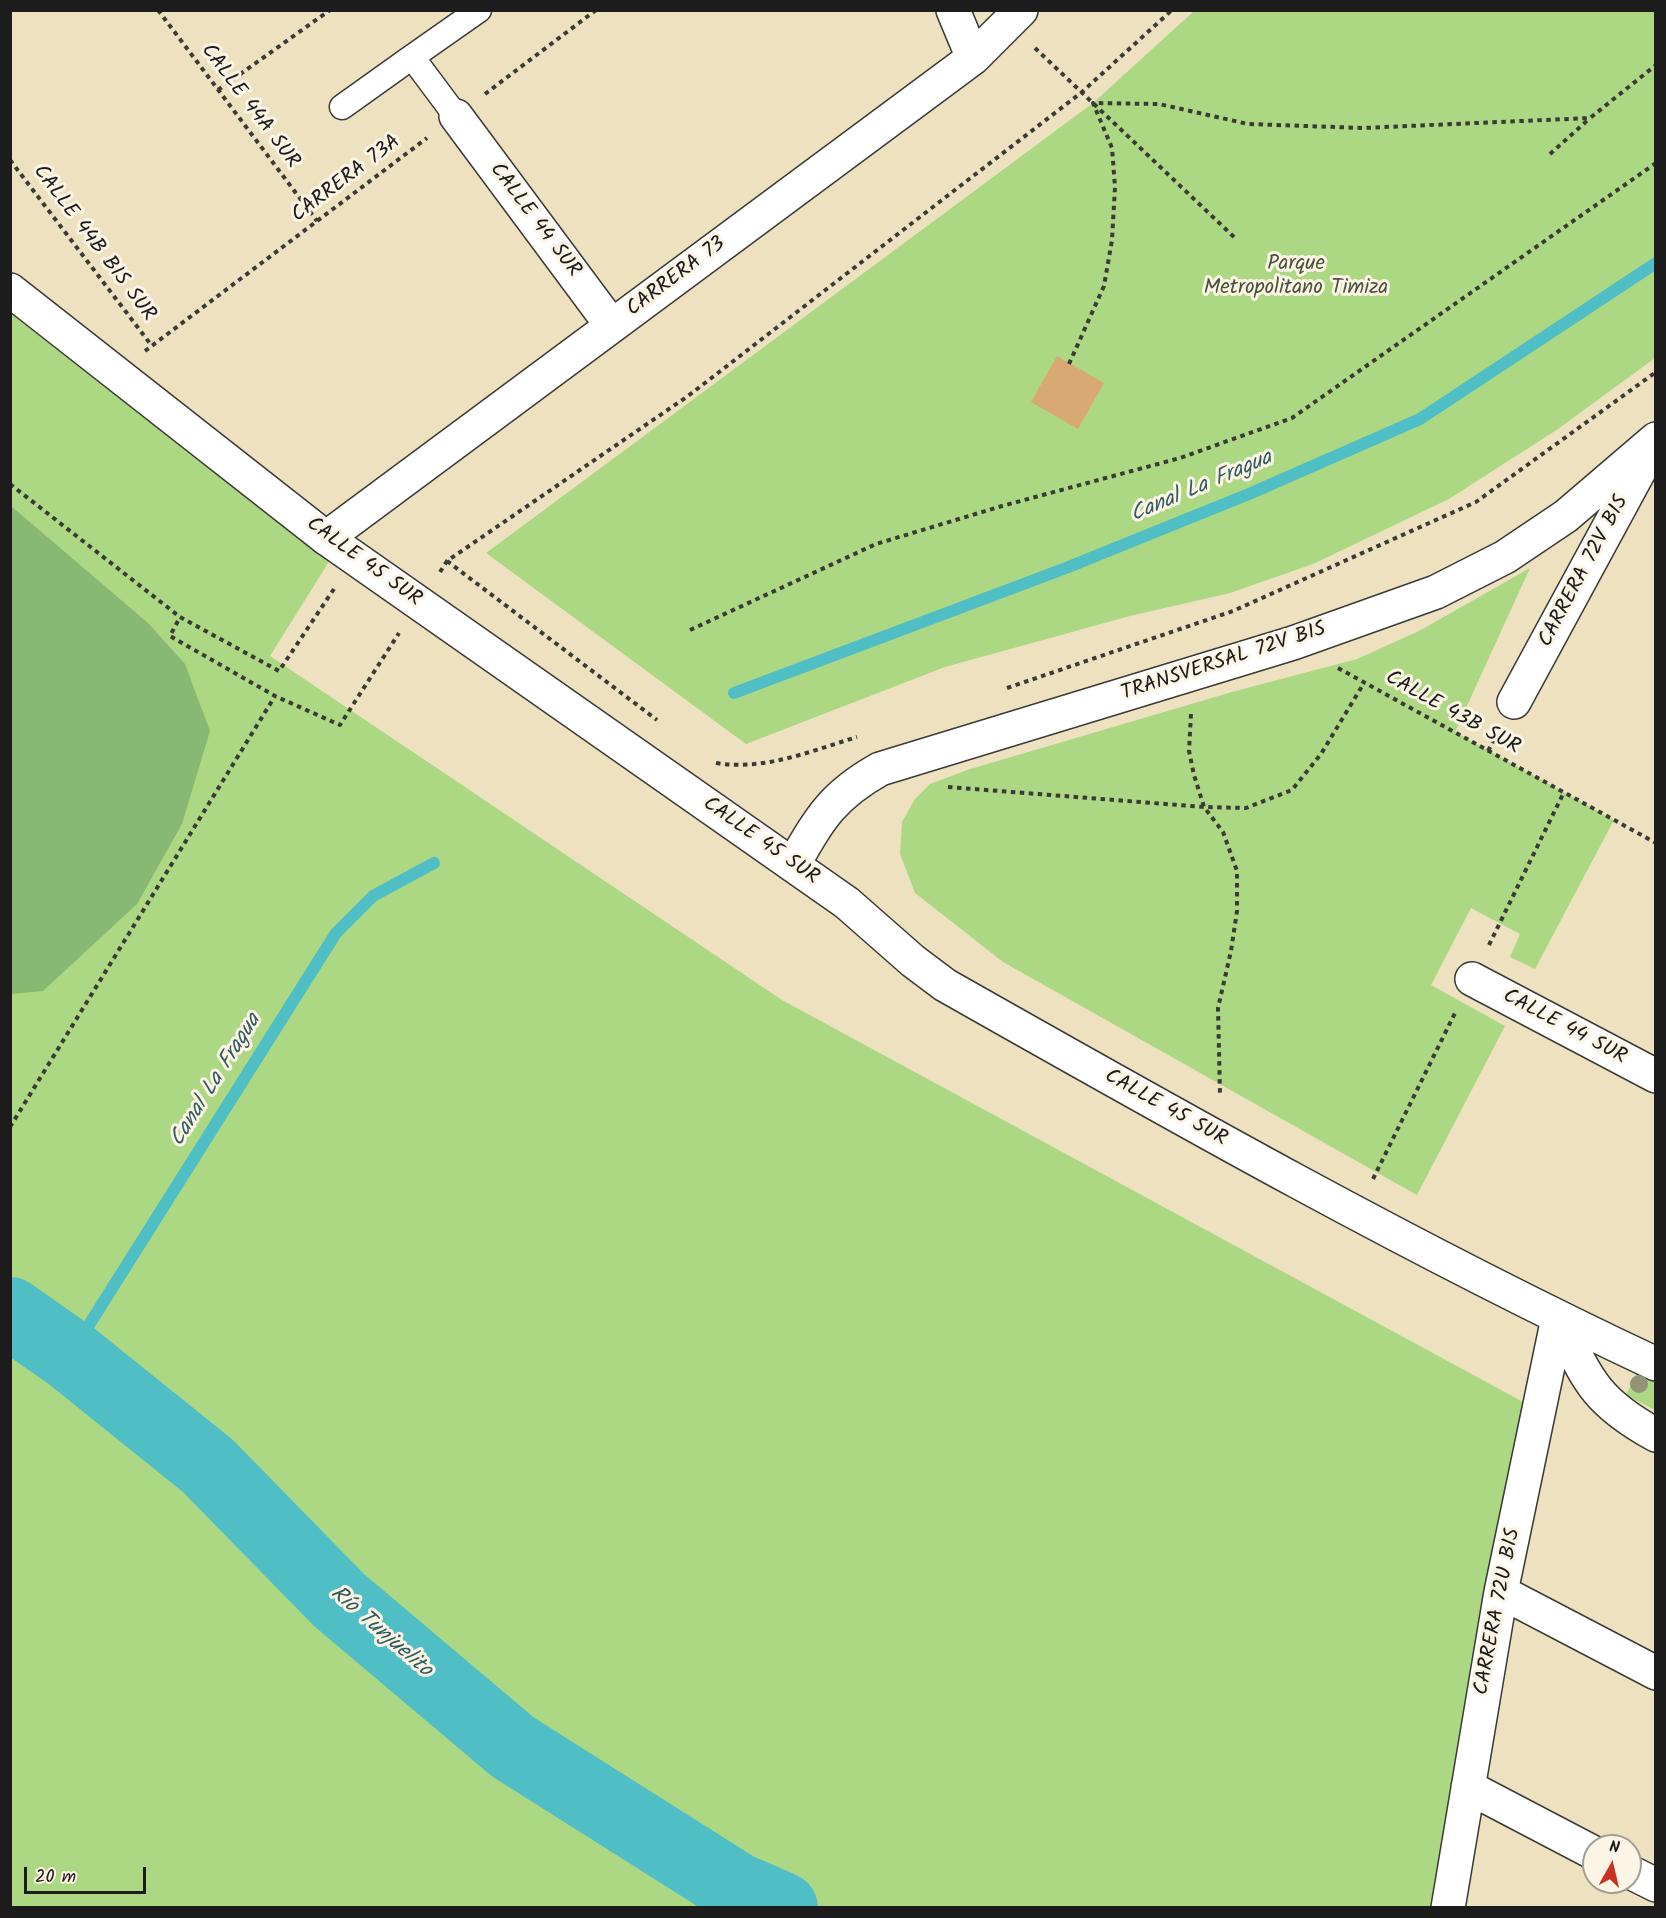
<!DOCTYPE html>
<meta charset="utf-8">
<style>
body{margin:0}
#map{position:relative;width:1666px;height:1918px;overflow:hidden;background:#ede1c0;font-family:Kalam,sans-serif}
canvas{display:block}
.frame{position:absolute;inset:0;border:12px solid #1c1c1c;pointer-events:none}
.north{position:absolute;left:1582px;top:1834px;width:60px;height:60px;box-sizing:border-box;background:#fcf5e5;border:2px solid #a29e95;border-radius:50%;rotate:8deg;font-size:16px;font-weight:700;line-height:24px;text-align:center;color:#1c1c1c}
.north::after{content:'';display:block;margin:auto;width:21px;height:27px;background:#c8321e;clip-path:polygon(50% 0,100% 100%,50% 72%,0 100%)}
.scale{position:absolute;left:24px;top:1867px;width:122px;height:27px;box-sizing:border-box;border:3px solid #1c1c1c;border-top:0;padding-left:8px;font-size:18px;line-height:21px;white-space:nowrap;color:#1c1c1c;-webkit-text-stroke:4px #fcf5e5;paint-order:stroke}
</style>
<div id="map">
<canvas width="1666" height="1918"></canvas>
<div class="frame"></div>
<div class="north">N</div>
<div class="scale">20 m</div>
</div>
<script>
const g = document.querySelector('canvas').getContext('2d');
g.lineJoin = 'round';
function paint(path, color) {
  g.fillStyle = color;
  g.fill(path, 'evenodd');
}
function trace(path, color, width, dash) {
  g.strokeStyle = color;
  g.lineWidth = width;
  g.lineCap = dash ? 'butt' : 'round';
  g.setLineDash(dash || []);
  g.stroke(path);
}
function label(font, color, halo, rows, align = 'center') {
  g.font = font + ' Kalam,sans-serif';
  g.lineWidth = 6;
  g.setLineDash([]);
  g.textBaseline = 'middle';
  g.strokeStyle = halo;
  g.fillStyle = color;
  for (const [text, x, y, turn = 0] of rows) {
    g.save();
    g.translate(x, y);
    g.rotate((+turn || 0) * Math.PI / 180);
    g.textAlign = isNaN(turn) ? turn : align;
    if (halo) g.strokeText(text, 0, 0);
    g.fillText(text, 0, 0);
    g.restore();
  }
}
paint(new Path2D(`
 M1194,11H1655V358L1558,429L1449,499L1313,564L1230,593L1130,616L945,667L746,744L486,553L1093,103Z
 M10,311L330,560L270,656L782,1000L1525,1403L1435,1907H11Z
 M1530,568L1455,732L1614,820L1535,969L1510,957L1520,934L1471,908L1431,985L1505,1026L1417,1195L1003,962L915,893L900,854L902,822L915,799L930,784L967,770L1232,692L1357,659L1419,631Z
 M1638,1371L1655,1380V1410L1626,1395Z`), '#acd884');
paint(new Path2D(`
 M11,506L148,623L185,664L210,731L182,824L137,904L43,991L11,994Z`), '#89b872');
trace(new Path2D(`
 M734,693L1066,568L1249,494L1420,419L1656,263
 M70,1355L336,933L373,896L434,863`), '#50bec5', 12);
trace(new Path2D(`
 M10,1313L70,1355L208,1466L339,1600L513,1747L736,1888L782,1908`), '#50bec5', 72);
paint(new Path2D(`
 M1057,356L1104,383L1078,429L1031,402Z`), '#d8a875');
const service = new Path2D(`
 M342,107L412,57
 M456,116L412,57L479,10`);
const minor = new Path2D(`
 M953,10L973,58
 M456,116L612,326
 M326,538L973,58L1021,10
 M1514,702L1649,453
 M793,865C820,818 832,796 880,769L1293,643L1436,592L1505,557L1566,516L1656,439
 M1472,979L1656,1076
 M1501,1592L1656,1673
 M1468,1787L1594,1853
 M1630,1872L1656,1885
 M1448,1908L1501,1592L1558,1318`);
const tertiary = new Path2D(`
 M10,290L326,538L847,903L913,961L945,985C1178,1117 1413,1250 1656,1364
 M1558,1318C1587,1379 1594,1401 1656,1435`);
trace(service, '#3b3a35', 27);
trace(minor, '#3b3a35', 36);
trace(tertiary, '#3b3a35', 36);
trace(new Path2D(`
 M158,10L317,221
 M1035,48L1234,237
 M218,90L330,10
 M485,94L596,10
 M1550,154L1590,118
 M10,160L152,346
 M145,351L427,138
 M1069,364L1104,286L1112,240L1115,187L1112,148L1093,103L1159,104L1248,124L1363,128L1590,118L1656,65
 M10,484L180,617
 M447,561L657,720
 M440,572L447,561L688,396L1082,92L1172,10
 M334,589L279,671L180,617L170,636L275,696L340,725L399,633
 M690,630L876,544L1002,506L1180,458L1292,418L1656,163
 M1338,668L1656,843
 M1007,688L1233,611L1476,502L1656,372
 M1191,714L1189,751L1194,775L1204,807L1223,832L1237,871V911L1231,951L1218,1008L1220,1094
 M1488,751L1498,733
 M716,763C764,771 811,751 857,737
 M948,787L1204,807L1246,808L1292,790L1321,754L1364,683
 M1489,945L1564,792
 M10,1127L275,696
 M1373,1179L1456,1011`), '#3b3a35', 4, [4.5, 4.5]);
trace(service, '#fff', 24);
trace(minor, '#fff', 33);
trace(tertiary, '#fff', 33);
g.fillStyle = '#929377';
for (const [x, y] of [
 [1639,1384]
]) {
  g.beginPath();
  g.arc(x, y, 9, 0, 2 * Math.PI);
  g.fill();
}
label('21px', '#1c1c1c', '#fcf5e5', [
 ["CALLE 44A SUR",249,107,53],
 ["CARRERA 73A",347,180,-37],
 ["CALLE 44 SUR",534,221,53],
 ["CALLE 44B BIS SUR",93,244,53],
 ["CARRERA 73",677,278,-37],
 ["CALLE 45 SUR",363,563,36],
 ["CARRERA 72V BIS",1585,572,-62],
 ["TRANSVERSAL 72V BIS",1224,663,-18],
 ["CALLE 43B SUR",1452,714,29],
 ["CALLE 45 SUR",760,842,35],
 ["CALLE 44 SUR",1564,1028,28],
 ["CALLE 45 SUR",1165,1109,29],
 ["CARRERA 72U BIS",1499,1612,-79]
]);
label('21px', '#47543b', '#fcf5e5', [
 ["Parque",1296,265],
 ["Metropolitano Timiza",1296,289]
]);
label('italic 22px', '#315d60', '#fcf5e5', [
 ["Canal La Fragua",1202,488,-23],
 ["Canal La Fragua",217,1081,-58],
 ["Río Tunjuelito",380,1633,41]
]);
</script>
